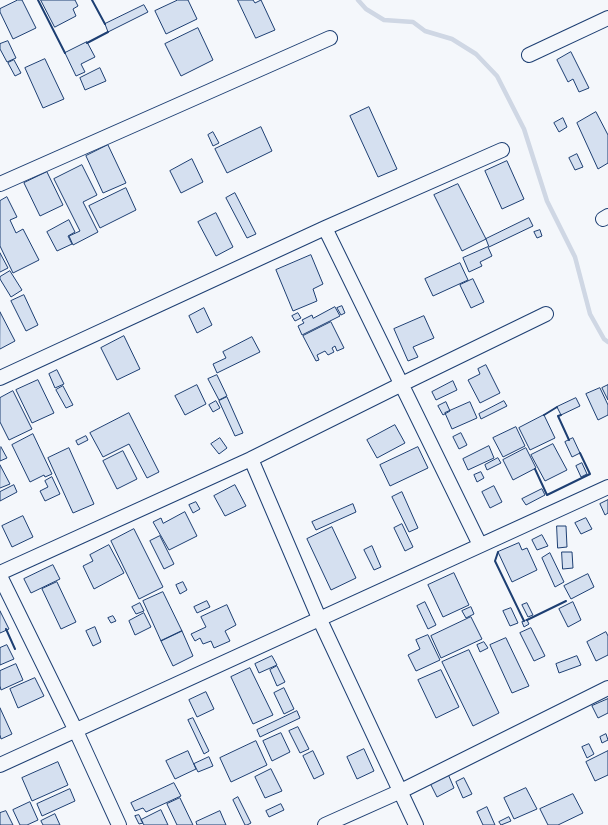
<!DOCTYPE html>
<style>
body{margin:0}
canvas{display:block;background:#f4f7fb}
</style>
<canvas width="608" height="825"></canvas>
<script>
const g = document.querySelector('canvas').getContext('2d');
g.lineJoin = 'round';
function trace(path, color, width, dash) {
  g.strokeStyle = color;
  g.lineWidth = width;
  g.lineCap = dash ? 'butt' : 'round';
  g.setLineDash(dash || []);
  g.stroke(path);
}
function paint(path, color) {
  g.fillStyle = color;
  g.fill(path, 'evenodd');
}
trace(new Path2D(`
 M358,0L366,9L384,20L413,22L425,31L452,39L476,54L497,76L524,129L547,201L575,257L590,314L604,339L608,342`), '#cfd7e4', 4.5);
const building = new Path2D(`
 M18,0H22L36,28L13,39L0,12V9Z
 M41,0H75L78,6L73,9L76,16L55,27Z
 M178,0H188L197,19L166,34L155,11Z
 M238,0H253L255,3L261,0L275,30L256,38Z
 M144,5L148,12L108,32L105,24Z
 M198,28L213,60L181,76L165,44Z
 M8,41L16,58L7,62L0,49V44Z
 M87,42L95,57L81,64L85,72L76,76L65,53Z
 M571,52L589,88L579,92L573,79L568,82L557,60Z
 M45,59L64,99L43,108L25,68Z
 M14,60L21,73L15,76L8,63Z
 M100,68L106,81L85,90L80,78Z
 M369,107L397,169L378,177L350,116Z
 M596,112L608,135V163L598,169L577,123Z
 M563,118L567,127L559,132L554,123Z
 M261,127L272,151L227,173L215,149Z
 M213,132L219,143L213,146L208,135Z
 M108,145L126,183L103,193L86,156Z
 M577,154L583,167L575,170L569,158Z
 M192,159L203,182L181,193L170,171Z
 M507,161L524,199L502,209L485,171Z
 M82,165L97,195L83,202L98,232L73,245L69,236L80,231L54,179Z
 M47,172L63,205L40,216L24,183Z
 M458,184L486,239L462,251L434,195Z
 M126,188L136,210L100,228L89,206Z
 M235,193L256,234L247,238L226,198Z
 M7,197L17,217L10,220L16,233L23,229L39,260L13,273L0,246V201Z
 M216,213L233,247L216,256L198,222Z
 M529,218L533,226L489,247L486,239Z
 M69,220L75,232L68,236L72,244L57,251L47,232Z
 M540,230L542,236L537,238L534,232Z
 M488,247L492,256L480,262L482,266L469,272L463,258Z
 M0,253L8,268L0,272Z
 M311,255L323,284L313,289L317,301L293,311L276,270Z
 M460,263L468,280L433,296L425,279Z
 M10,271L22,290L11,297L0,279V277Z
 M473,279L484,302L471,308L460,285Z
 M24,295L38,325L26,331L11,301Z
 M342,306L345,313L341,315L337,308Z
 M335,307L340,316L302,335L298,326L304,323L302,320L312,315L313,318Z
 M204,308L212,325L197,333L189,316Z
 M0,312L15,341L0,349Z
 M298,313L301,318L295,321L292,316Z
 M424,316L434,338L413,347L418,357L408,361L394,329Z
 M331,322L344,348L337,351L335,346L332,348L334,352L328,355L325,351L317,355L319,360L316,361L303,336Z
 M124,336L140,369L117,380L101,348Z
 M252,337L260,352L217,373L213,364L226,358L223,352Z
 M486,365L500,393L480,403L468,380L480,374L478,369Z
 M57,370L64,384L55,388L49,374Z
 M217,375L227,396L219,400L208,379Z
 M38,380L54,413L32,423L16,390Z
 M453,381L457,390L436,400L432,392Z
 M197,385L206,404L185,415L175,396Z
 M608,385V400L602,388Z
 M63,386L73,405L66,408L56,390Z
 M600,388L608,405V415L598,420L586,394Z
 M13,391L32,429L9,440L0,422V398Z
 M227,397L243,433L235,436L219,401Z
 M576,398L580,406L561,415L557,407Z
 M216,401L220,408L213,412L209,405Z
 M504,401L507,406L481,419L479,414Z
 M446,402L450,411L443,415L438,406Z
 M470,402L477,418L452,429L445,413Z
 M129,413L159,472L147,478L129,444L103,457L90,433Z
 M544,415L555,438L530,450L519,428Z
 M395,425L405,443L377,458L367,440Z
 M516,427L525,446L503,457L493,438Z
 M461,433L467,445L459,449L453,437Z
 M33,434L52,474L45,477L44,475L30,482L12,445Z
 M86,436L88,440L78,445L76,441Z
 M220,438L227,448L219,454L211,444Z
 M573,438L580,453L572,457L565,442Z
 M553,444L567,470L545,481L531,455Z
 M489,446L494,458L468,470L463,459Z
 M1,447L7,458L0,461V448Z
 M418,447L428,468L390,486L380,465Z
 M69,448L94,504L73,513L48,458Z
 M526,448L536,468L513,480L503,460Z
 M123,451L137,479L117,489L103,461Z
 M498,458L501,463L487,470L485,465Z
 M582,463L587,474L581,477L576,466Z
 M0,465L10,484L0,488Z
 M481,472L484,478L477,482L474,475Z
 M52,477L60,494L45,501L40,491L48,487L45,481Z
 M14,485L17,492L0,501V492Z
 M235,485L246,506L225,516L214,496Z
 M494,486L502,502L490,508L482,492Z
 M542,489L545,495L526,505L522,499Z
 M402,492L418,528L409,532L392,497Z
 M608,500V513L605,515L600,504Z
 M196,502L200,509L193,513L189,505Z
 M353,504L356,512L316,530L312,522Z
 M185,512L197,536L169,550L153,522L161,518L163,523Z
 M23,516L33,537L12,547L2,526Z
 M586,518L592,529L581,534L575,523Z
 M402,524L413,547L405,551L394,528Z
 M557,526H566L567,547L558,548Z
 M332,527L356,578L331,590L307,539Z
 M134,529L163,587L139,599L111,541Z
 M542,535L548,546L537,550L532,540Z
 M160,536L174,564L164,569L150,541Z
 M519,543L522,550L527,548L537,570L512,582L498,552Z
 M109,545L124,573L94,589L83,566L93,561L90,555Z
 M372,546L381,567L374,570L364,550Z
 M562,552H572L573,568L563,569Z
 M550,553L564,582L555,587L542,558Z
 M53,565L60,579L31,593L24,579Z
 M454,573L469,605L443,617L428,585Z
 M588,574L594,587L571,599L564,586Z
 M57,582L76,622L61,629L42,589Z
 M183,582L187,590L180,594L176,585Z
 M163,592L182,631L161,641L143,601Z
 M207,601L210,607L197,613L194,607Z
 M425,602L436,625L428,629L417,606Z
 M573,602L581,620L568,627L559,609Z
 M140,603L144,611L136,614L132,607Z
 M527,603L533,615L528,617L522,605Z
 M227,605L236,625L225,631L230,641L214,648L211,641L203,644L200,638L195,641L191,634L206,627L201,617Z
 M471,607L474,614L466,618L462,611Z
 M511,608L518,623L510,626L503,611Z
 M0,611L9,629L0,633Z
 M144,613L151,627L135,635L129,621Z
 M113,616L116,621L111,623L108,618Z
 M471,617L482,639L441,658L431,636Z
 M527,620L529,624L524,627L522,622Z
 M95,627L101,642L93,646L86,631Z
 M531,628L545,656L534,661L520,633Z
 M182,631L193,656L173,666L161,641Z
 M606,632L608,636V655L596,661L587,642Z
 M428,635L440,660L416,671L408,655L420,649L416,640Z
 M506,638L529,686L512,693L490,645Z
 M484,642L488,648L480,652L477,645Z
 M7,645L14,659L0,665V648Z
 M469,650L499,713L473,726L442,662Z
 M272,656L277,665L259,673L255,664Z
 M577,656L581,665L559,673L556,664Z
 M16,664L23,680L1,690L0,686V671Z
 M277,666L285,682L277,686L270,670Z
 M250,668L273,715L253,724L231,677Z
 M441,670L459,707L436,718L418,680Z
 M35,678L44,696L18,708L10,689Z
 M284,688L294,709L284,714L274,693Z
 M206,692L214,709L197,717L189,700Z
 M608,699V713L598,718L592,706Z
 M0,708L12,734L1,739L0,735Z
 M297,711L300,718L260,737L257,730Z
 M193,718L209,751L204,754L188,720Z
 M298,727L309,749L300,753L289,731Z
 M281,733L290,752L272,761L263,741Z
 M606,734L608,740L602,743L600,737Z
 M256,741L267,765L231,782L220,758Z
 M589,744L594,754L587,758L582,747Z
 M364,749L374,771L357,779L347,757Z
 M188,751L196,769L175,779L166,761Z
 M313,751L324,774L314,779L303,756Z
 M608,751V775L595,781L586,762Z
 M209,757L213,766L198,772L194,764Z
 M58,762L68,785L32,801L22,778Z
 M271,769L282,791L265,798L255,777Z
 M448,774L454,788L437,797L430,783Z
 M464,778L472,794L463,798L456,782Z
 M174,783L181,796L146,812L143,808L135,811L131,803Z
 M526,788L537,809L514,819L504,798Z
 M70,789L75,801L42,816L37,804Z
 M573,794L583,813L558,825H548L540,809Z
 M238,797L251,823L247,825H245L233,800Z
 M180,798L193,825H177L167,804Z
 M30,802L38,820L27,825H20L13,810Z
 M281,804L284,810L269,817L266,811Z
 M487,807L495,825H483L477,812Z
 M161,810L168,825H144L141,820Z
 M6,811L13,825H0V813Z
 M220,811L226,825H197L196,822Z
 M55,814L60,825H43L41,821Z
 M139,815L143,823L139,824L135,816Z
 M509,817L511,821L501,825L499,822Z`);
paint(building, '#d5e0f0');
trace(building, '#1d3f73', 1);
const minor = new Path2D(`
 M529,55L608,18
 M0,184L330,38
 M603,219L608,216
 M325,228L480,545
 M0,378L325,228L502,150
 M251,459L319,618L416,825
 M0,573L251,459L402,384L546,314
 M0,576L76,731L119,825
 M0,765L608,487
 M325,825L401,791L608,688`);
trace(minor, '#1d3f73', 16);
trace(minor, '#f4f7fb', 14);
trace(new Path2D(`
 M38,0L65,53
 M92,0L105,24
 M87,43L108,32
 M544,415L557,407
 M561,415L558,416L569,440
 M535,469L547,495L590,474L580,453
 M498,552L495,561L524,621
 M527,620L566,601
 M6,629L15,649`), '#1d3f73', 2);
</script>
